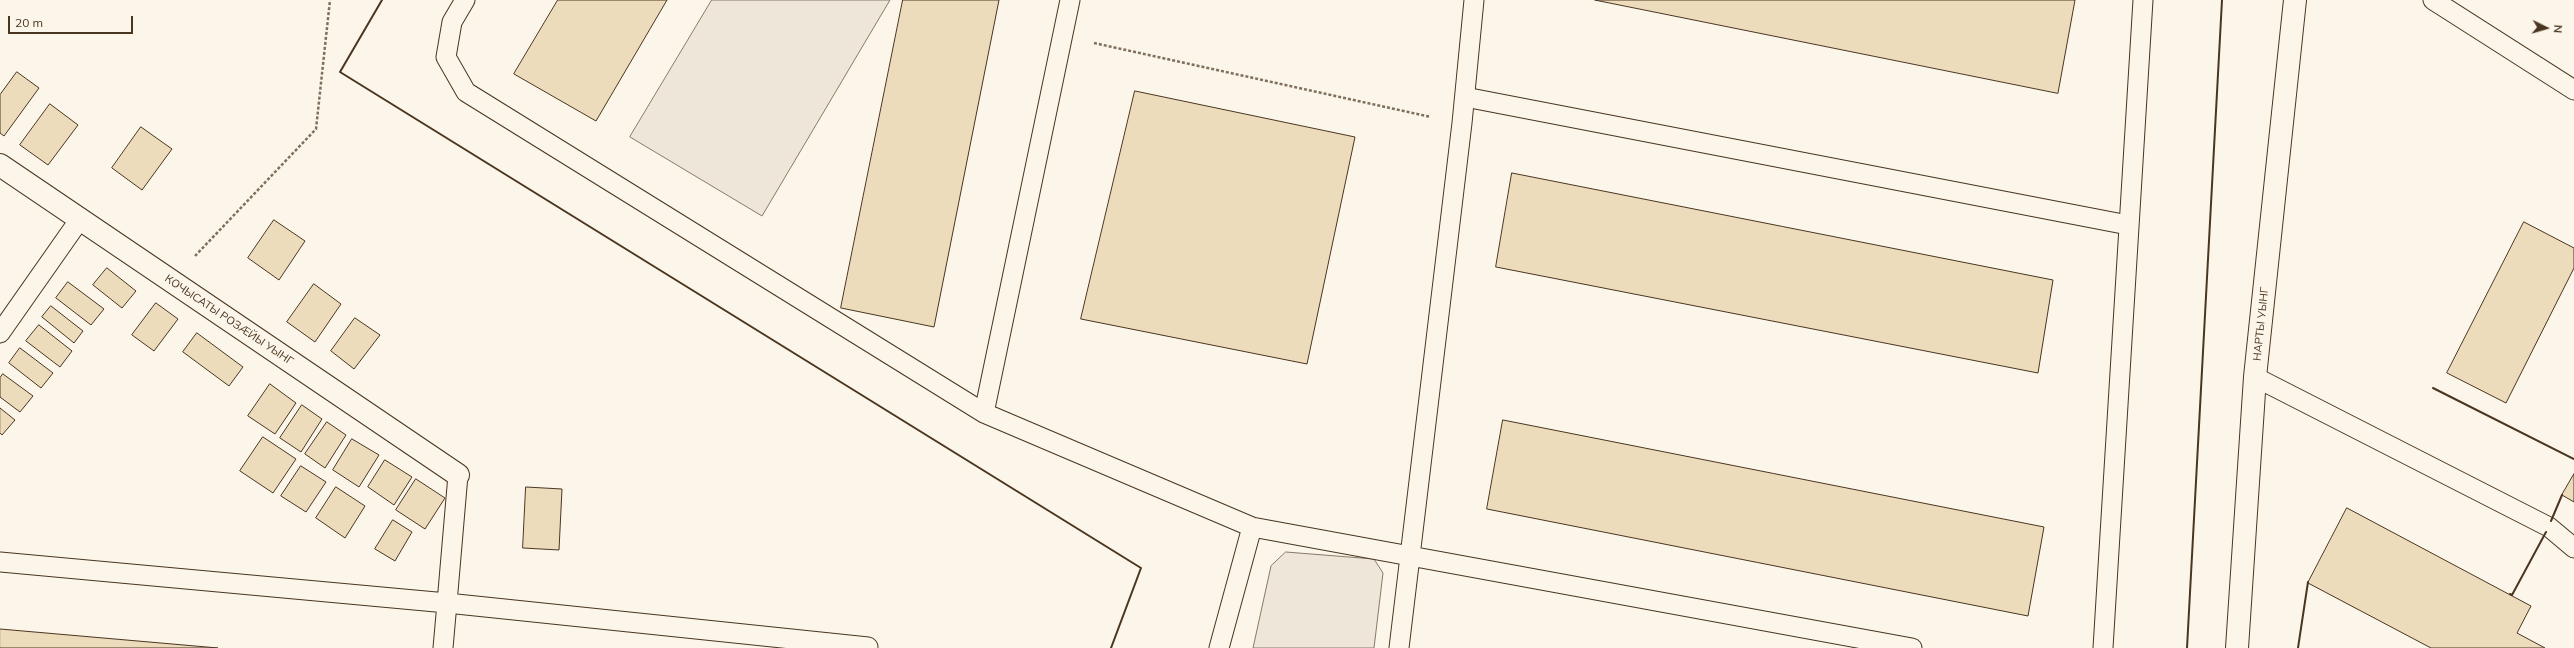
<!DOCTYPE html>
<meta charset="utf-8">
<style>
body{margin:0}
#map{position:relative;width:2574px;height:648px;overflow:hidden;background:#fbf6e9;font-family:Mulish,sans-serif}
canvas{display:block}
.north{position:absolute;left:2526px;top:8px;width:40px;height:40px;-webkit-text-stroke:3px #fbf6e9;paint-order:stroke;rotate:95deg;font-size:11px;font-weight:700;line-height:16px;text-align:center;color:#4a3520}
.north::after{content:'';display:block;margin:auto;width:14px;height:18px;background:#4a3520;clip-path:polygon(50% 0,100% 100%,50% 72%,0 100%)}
.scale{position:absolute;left:8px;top:16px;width:125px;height:18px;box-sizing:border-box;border:2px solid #4a3520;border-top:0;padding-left:5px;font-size:12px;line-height:14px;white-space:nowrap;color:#4a3520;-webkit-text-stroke:3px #fbf6e9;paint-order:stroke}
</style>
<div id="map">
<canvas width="2574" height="648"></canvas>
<div class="north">N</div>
<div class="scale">20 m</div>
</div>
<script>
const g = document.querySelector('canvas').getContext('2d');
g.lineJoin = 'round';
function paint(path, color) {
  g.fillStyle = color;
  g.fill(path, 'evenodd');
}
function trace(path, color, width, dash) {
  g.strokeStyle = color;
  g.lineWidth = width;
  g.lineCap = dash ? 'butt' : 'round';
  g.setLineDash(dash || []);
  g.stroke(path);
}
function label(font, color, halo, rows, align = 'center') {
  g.font = font + ' Mulish,sans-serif';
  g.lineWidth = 3;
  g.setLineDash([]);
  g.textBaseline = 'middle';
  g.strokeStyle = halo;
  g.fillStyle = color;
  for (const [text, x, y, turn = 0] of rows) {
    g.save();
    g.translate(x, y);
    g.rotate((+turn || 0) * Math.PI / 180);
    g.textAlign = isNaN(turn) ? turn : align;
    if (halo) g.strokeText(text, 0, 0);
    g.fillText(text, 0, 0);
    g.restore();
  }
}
const green = new Path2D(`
 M712,0H890L762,216L630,137Z
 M1286,552L1374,559L1383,573L1374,648H1253L1271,566Z`);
paint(green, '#ede6d9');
trace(green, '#887966', 1);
const building = new Path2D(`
 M558,0H667L596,121L514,74Z
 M903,0H999L934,327L841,308Z
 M1595,0H2075L2058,93Z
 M17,72L39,88L4,136L0,133V95Z
 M1135,91L1355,137L1307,364L1081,319Z
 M50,104L78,125L48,165L20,145Z
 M141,127L172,149L142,190L112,168Z
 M1512,173L2053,280L2038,373L1496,267Z
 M274,220L305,241L279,280L248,258Z
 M2524,222L2574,248V268L2506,403L2447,373Z
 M107,268L136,291L122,308L93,285Z
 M68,282L104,309L91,325L56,298Z
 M314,284L341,304L315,342L287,322Z
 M156,303L178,319L154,351L132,335Z
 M51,306L83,331L74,343L42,317Z
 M355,318L380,335L354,369L331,351Z
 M39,325L72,351L60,367L26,341Z
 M197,333L243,367L229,386L183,352Z
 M20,348L53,373L41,388L9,363Z
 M3,374L33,396L20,412L0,397V378Z
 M270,384L296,403L275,434L248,416Z
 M302,405L322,419L301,452L280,438Z
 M0,408L15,420L2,435L0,433Z
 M1503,420L2044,527L2028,616L1487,509Z
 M327,422L346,435L325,468L305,454Z
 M263,437L296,459L273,493L240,471Z
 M352,439L379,455L359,487L333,470Z
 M385,460L412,477L394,505L368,487Z
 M301,466L326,482L306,512L281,496Z
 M2574,474V502L2562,495Z
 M416,479L445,498L425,529L396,510Z
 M336,487L365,506L345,538L316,518Z
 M526,487L562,489L559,550L523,548Z
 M2347,508L2531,606L2517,633L2545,648H2431L2308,583Z
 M393,520L412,532L395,561L375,549Z
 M0,629L218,648H0Z`);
paint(building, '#ecdcbc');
trace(building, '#4a3520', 1);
const lane = new Path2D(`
 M465,0L452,22L446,57L466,92L984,413L1252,527L1912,648
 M2433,0L2574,90
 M1465,97L2128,225
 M0,333L80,219
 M2255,377L2549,527L2574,548
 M984,413L1070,0
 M458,475L447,603L868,647
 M0,562L447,603L443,648
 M1219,648L1252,527
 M1399,648L1462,123L1474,0
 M2103,648L2143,0`);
const street = new Path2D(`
 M0,165L458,475`);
const secondary = new Path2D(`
 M2237,648L2255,377L2295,0`);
trace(lane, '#4a3520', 21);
trace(street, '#4a3520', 24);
trace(secondary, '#4a3520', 24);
trace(new Path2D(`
 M1094,43L1431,117
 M195,256L316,129L330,0`), '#7f6f5c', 2.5, [3, 2]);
trace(lane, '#fbf6e9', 19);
trace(street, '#fbf6e9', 22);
trace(secondary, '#fbf6e9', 22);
trace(new Path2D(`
 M382,0L340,72L1141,568L1111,648
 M2433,388L2574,459
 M2551,521L2562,495
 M2510,594L2512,595L2546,532
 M2187,648L2222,0
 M2298,648L2308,582`), '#4a3520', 2);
label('11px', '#4a3520', '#fbf6e9', [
 ["КОЧЫСАТЫ РОЗÆЙЫ УЫНГ",229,320,34],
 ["НАРТЫ УЫНГ",2261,324,-84]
]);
</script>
